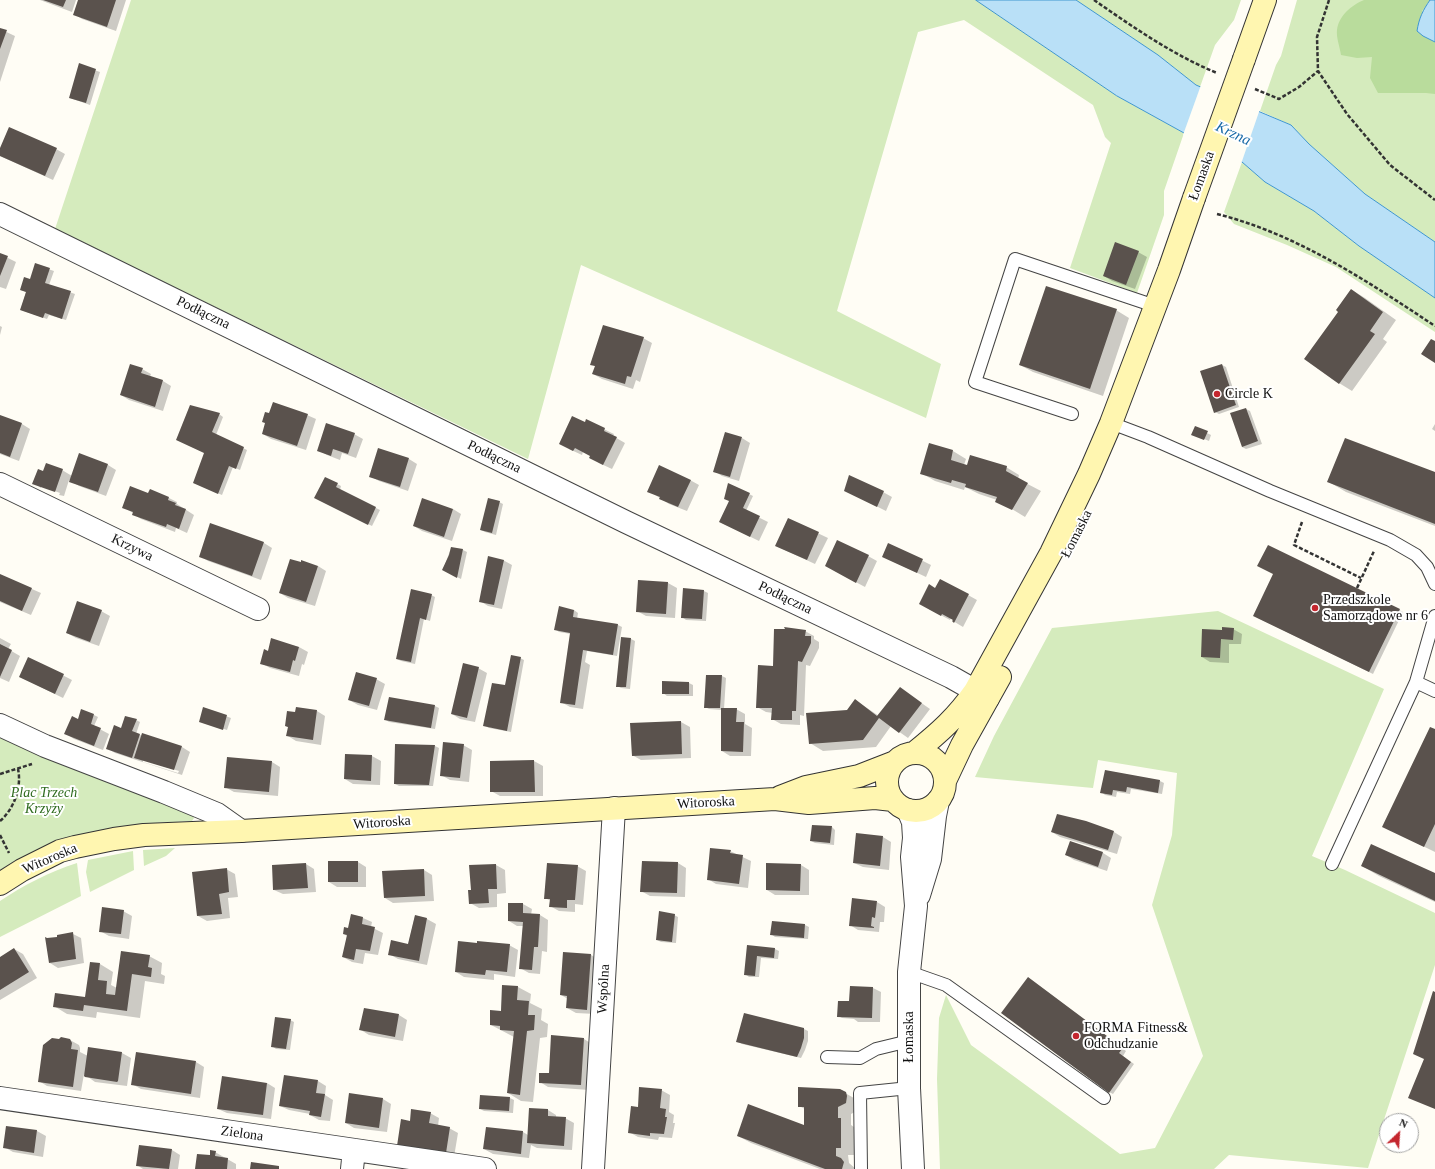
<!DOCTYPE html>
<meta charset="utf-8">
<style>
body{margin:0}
#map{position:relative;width:1435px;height:1169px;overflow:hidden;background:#fffdf5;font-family:Georgia,serif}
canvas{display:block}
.north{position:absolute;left:1379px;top:1113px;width:40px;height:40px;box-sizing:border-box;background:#fff;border:1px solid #a0a0a0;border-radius:50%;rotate:25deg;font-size:11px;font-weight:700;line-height:16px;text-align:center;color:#111}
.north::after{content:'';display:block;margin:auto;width:14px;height:18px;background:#c4262e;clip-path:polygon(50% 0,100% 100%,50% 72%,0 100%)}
</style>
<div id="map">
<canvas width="1435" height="1169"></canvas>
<div class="north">N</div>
</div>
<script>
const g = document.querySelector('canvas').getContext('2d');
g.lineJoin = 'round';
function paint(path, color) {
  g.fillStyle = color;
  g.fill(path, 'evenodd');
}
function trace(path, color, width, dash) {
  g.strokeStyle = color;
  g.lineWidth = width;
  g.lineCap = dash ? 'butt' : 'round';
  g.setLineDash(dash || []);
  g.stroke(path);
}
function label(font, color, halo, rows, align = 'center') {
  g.font = font + ' Georgia,serif';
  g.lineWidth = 4;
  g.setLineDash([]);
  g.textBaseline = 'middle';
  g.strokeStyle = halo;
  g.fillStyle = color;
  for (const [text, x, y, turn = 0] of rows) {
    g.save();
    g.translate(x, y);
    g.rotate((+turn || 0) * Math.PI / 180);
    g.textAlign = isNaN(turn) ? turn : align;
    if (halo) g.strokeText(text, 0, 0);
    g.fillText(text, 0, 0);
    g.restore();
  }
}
paint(new Path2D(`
 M131,0H976L1117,96L1184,133L1164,191V215L1137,293L1070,268L1111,143L1105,137L1093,105L964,20L918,32L837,311L941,364L926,418L581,265L528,459L55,229Z
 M1076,0H1241L1234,20L1215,45L1200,87L1196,85L1158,55Z
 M1297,0H1435V242L1365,194L1309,144L1291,125L1260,111L1276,65L1281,56Z
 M1242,162L1265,182L1314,211L1359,246L1435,298V332L1336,267L1287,245L1234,224L1224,212Z
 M1218,611L1384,689L1312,856L1345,870L1435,913V965L1368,1168L1229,1155L1214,1169H940L937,1079L939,1018L946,995L971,1045L1120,1154L1155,1148L1203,1056L1152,905L1172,835L1177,773L1098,760L1093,788L975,777L994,736L1052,628Z
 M0,732L193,815L194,818L192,821C163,823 134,823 106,829C69,836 33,850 0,870Z
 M175,848L166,856L144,866L143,850Z
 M133,851L134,870L90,892L86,872L88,860Z
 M77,863L81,896L0,937V901C24,885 49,872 77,863Z`), '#d5ebbd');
paint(new Path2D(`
 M1364,0H1430L1422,11L1423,36L1435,42V94L1426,93H1378L1370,78L1372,57L1357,58L1341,55C1340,48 1336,37 1337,30C1339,15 1352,5 1364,0Z`), '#b9dc9c');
const water = new Path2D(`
 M976,0H1076L1158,55L1196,85L1291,125L1309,144L1365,194L1435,242V298L1359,246L1314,211L1265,182L1242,162L1184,133L1117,96Z
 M1430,0H1435V42L1423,36L1417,31C1419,18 1423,10 1430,0Z`);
paint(water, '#b9e0f7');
trace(water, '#3f96cf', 1);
paint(new Path2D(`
 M1201,85L1260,109L1241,164L1183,135Z`), '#fffdf5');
paint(new Path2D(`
 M40,0H76L72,12Z
 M79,0H126L116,31L82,19L74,14Z
 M0,29L15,36L0,82Z
 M80,65L100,72L90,105L70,98Z
 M56,149L65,154L53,180L0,156V151Z
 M1138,252L1147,257L1135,289L1112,281L1104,276Z
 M0,254L16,262L6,289L0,287Z
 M36,265L54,271L49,285L75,294L66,320L49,315L47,319L21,310L26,292L21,290L31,280Z
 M1352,290L1365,298L1396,320L1383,339L1387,342L1352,391L1339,383Z
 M1116,310L1129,318L1103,396L1033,372L1020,365Z
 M0,326L2,327L0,335Z
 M643,338L652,343L640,382L636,380L633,389L602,379L593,374L596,367L592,364Z
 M1222,365L1226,367L1239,407L1219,414L1215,412Z
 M142,369L151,374L150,377L163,381L171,386L163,411L129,400L121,395Z
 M1246,409L1250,411L1262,444L1246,449L1242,447Z
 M219,414L223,417L216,435L247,450L240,470L233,467L222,495L194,483L205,453L182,442Z
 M307,415L316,419L306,450L271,439L263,434Z
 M0,416L22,424L30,429L19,461L0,454Z
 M587,421L614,434L613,436L625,443L612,469L599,463L591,456L583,452L582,455L569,449Z
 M1435,424V431L1432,429Z
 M1195,427L1211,435L1209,441L1197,436Z
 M354,434L363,439L356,458L342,453L340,460L327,455L318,450Z
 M742,438L750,443L739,481L722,476L714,471Z
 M930,444L953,451L966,459L964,465L1006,467L1019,475L1018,479L1041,491L1025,517L997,500L979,494L965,487L964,490L935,481L921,473Z
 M80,454L108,465L116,470L106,496L79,486L69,480L64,496L59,495L60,493L41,486V488L34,483L62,470L72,476Z
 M409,459L417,464L408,491L379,481L370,476Z
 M1435,473V526L1346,492L1329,482Z
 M325,478L341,486L340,490L380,510L372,526L319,500Z
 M690,480L699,485L687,511L669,504L649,491Z
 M150,491L169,498L177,502V504L194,515L187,533L176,528L175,532L141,519L133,514V513L123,507L149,494Z
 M883,492L892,497L886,511L854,495Z
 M749,494L753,496L746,511L768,522L759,541L720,522Z
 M499,502L503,504L496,535L485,532L481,530Z
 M453,509L461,514L452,541L422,531L414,526Z
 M788,519L828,538L815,564L776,546Z
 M264,543L272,548L261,580L208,561L200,556Z
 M889,544L931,565L926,577L892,561Z
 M451,548L463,550L467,552L461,579L443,570Z
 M868,556L877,561L865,587L835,571Z
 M503,560L512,565L502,609L488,606L480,601Z
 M318,566L326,571L315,606L288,598L280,593Z
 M0,575L41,593L31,615L0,602Z
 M639,581L668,583L677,588L675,618L646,616L637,611Z
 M936,589L968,595L977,600L963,627L953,621L954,620L951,618L950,620L929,609Z
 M704,591L708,593L706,621L686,620L682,617Z
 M431,595L435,597L430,621L424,619L415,664L401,661L397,659Z
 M574,610L578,613L577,619L618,625L622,627L617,656L587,651L585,662L590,665L583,709L570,707L561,702L571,634L559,632L555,629Z
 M1399,610L1403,612L1373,674L1258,618Z
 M101,611L110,616L99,646L76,638L67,633Z
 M1233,629L1242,634L1241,644H1229V663L1210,662L1202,657L1222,631Z
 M805,631L814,636V639L819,642V648L810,666L806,665L804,716L800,715V725L781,724L772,719L773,713L766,712L757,707L774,667Z
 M0,638L11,644L8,649L20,656L9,682L0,678Z
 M622,638L631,639L635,641L630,689L621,688L617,686Z
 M272,640L299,647L308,652L304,665L302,664L299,676L270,668L261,663L268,652Z
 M29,658L72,680L63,698L20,677Z
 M520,658L524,660L511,732L489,728L485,726Z
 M478,668L487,673L475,722L460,719L452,714Z
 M722,676L726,678L724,709H736L745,714V724L752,728L751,756H730L722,751V710L709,709L705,707Z
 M376,679L385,684L377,710L358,705L349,700Z
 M663,682L689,683L693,685V696H667L663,693Z
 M900,688L930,709L908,738L891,726L876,747L823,751L810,743L848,711L855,700L879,716Z
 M389,698L435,706L439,708L435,729L389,722L386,720Z
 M204,708L231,718L227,730L203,722Z
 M317,711L325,716L321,745L296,741L288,736L289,728L286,726L296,713Z
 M94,715L98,717L94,726L109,734L103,750L74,739L66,734L78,720Z
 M136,720L140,722L136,734L182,747L190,752L182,775L115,753L107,748L122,729ZM143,760L179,771L178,773L143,762Z
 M681,722L690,727L691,758L641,760L632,755L631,724Z
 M1435,730V852L1384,827Z
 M463,745L472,750L469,782L450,780L441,775Z
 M435,746L439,748L433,786H399L395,784Z
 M346,755L372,756L381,761L380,785L353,784L345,779Z
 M534,761L543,766V796H500L491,791V762Z
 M272,762L280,767L278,796L234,792L225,787Z
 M1106,772L1160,781L1164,783L1162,794L1131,789L1130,794L1117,792L1116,797L1105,795L1102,792Z
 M1058,815L1114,832L1122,837L1117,854L1060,837L1052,832Z
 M832,827L835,830L834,845L815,843L811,841Z
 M883,837L891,842L889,870L863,867L854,863Z
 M1070,842L1103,853L1111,858L1107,871L1074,860L1066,855Z
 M730,851L751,861L748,888L716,884L708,879Z
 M358,862L366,867V887H337L329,882Z
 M678,863L686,868L685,897L650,896L641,891Z
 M306,864L314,869L316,892L283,894L274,890Z
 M496,865L505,870L506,893L497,894V907L479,908L470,903L472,891L470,866Z
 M801,865L809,870V895H775L767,890Z
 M577,866L586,871L583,905L575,904V912L559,911L550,906L551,901L545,898Z
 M1362,866L1435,875V902L1379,876Z
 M226,869L235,874L238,897L228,898L230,918L207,921L198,916Z
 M424,870L432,875L434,901L393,903L385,898Z
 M877,902L885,907L884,922H880L879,932L858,930L850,925Z
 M523,904L532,909L531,915H540L548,920L547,952L542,951L540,974L529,973L520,968L523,926H517L509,921Z
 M123,911L132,916L129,939L109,936L100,931Z
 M352,915L363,918L372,922L371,927L383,933L378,955L365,953L363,964L352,962L343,957L347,936L344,934L349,929Z
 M674,915L678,917L676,943L661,942L657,940Z
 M415,916L427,919L436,924L427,965L398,959L389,954L408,945Z
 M805,925L809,927L808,939L775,937L771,934Z
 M73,934L81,938L84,963L58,968L50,963Z
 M478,944L509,945L518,950L515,977L494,974V980L464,977L456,972Z
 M748,946L775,949L779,951L778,959L761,958L759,977H749L745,974Z
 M14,949L23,954L37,978L0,1000V958Z
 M564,953L591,955L600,960L595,1014L576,1013L567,1008L568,999L561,995Z
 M149,956L162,963L161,974L165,976L164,984L145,981L140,1018L97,1012L96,1018L67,1014L54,1006L86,998L91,963L100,964L113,972L111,985L117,988Z
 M1032,981L1126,1051L1123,1056L1134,1064L1113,1094L1109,1092Z
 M503,986L518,987L531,994L530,1003L542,1009L541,1020L548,1024L547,1037L540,1038L533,1102L521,1101L508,1093L514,1037L491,1025L501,1012Z
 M873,988L881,992L880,1022H858L854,1019L842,1018L838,1016L849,1002Z
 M399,1015L407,1020L403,1041L369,1035L361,1030Z
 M290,1020L294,1022L290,1050L276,1049L272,1046Z
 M804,1029L808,1031V1041L805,1050L801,1058L742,1044L738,1042Z
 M584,1039L592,1044L589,1090L548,1087L540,1082L550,1074Z
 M70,1040L79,1045L80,1048V1052L88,1056L89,1048L122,1053L131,1058L127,1086L95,1082L84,1074L81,1091L47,1086L39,1081Z
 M196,1062L204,1067L200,1098L141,1089L132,1084Z
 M318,1081L326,1086L325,1095L333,1100L330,1121L319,1120L310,1115V1114L289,1110L280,1106Z
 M267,1083L275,1088L271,1119L227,1113L218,1109Z
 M661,1090L670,1095L669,1112L674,1115L673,1123H675L672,1138L659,1137L658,1140L638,1137L629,1132L639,1108Z
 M840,1090L859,1101V1110L851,1114V1125L854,1127V1155H848L849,1163L856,1169H820L751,1143L738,1136L805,1126V1109L799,1106Z
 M510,1098L514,1100L513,1113L484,1111L480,1109Z
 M383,1099L391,1104L387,1132L354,1128L346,1123Z
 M548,1110L556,1115V1117L565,1118L574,1123L572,1150L537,1148L531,1145L529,1158L493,1154L484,1149L487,1128L523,1132L528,1135Z
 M430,1113L439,1118L438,1126L449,1128L458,1133L454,1157L407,1150Z
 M7,1127L37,1131L46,1136L43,1157L13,1152L4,1147Z
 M172,1150L180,1155L178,1169H143L137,1165Z
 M215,1152L236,1164V1169H196Z`), '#0003');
paint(new Path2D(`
 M43,0H66L63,7Z
 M78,0H116L107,27L73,15Z
 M0,28L7,30L0,49Z
 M79,63L96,69L86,103L69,98Z
 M9,127L57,148L45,176L0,156V148Z
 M1115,242L1139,251L1126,285L1103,276Z
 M0,253L8,256L0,276Z
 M35,263L50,268L45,283L71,291L62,319L45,313L43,318L20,310L26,292L20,290L24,277L30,279Z
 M1046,286L1117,309L1090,389L1019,365Z
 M1351,289L1383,312L1370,331L1375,334L1339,384L1304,359L1338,312L1336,310Z
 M603,325L644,337L631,377L627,376L625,384L592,374L595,366L590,365Z
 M1431,339L1435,341V363L1421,354Z
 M130,364L143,368L141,373L163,380L155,407L120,395Z
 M1222,364L1236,405L1214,413L1200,371Z
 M273,402L308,414L297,446L262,434L265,423L262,422L265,412L269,413Z
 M190,405L220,413L212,432L244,447L236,469L229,466L218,494L193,483L204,453L176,440Z
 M1246,408L1258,441L1242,447L1230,413Z
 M0,415L22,423L10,457L0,453Z
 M572,416L585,422L586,419L605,428L604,431L617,437L603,465L589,458L590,456L575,448L573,451L559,444Z
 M326,423L355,433L348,454L333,449L331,456L317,451Z
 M1195,426L1208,431L1204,440L1191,435Z
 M725,432L742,437L730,477L713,472Z
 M1345,438L1435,472V524L1327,482Z
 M929,443L953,450L951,460L967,465L970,455L1007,466L1006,471L1028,483L1012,510L995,502L997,497L965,487L966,484L952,480L951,483L920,474Z
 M378,448L409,458L400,487L369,477Z
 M79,453L108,464L98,492L69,482Z
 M46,463L63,469L55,492L32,484L38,469L43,471Z
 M659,465L691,480L678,507L659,499L660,497L647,492Z
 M849,475L884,491L877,507L844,491Z
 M325,477L338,483L336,487L376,507L368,525L314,498Z
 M728,483L750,493L743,508L760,516L750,537L719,522L729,501L724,499Z
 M130,486L148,493L150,489L169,497L168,500L176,503L175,505L186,509L179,529L167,524L166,527L132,515L133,512L122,508Z
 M422,498L453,509L444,537L413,526Z
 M488,498L500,501L492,533L480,530Z
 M788,518L819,532L807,560L775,546Z
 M210,523L264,542L252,576L199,557Z
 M837,540L869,555L856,583L825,566Z
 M888,543L923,559L917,573L882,557Z
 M1268,545L1400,609L1369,672L1253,616L1273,574L1257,566Z
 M451,547L463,549L457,578L442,570L449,555Z
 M488,556L504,560L494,605L479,602Z
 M290,559L301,562V560L318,566L306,602L279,593Z
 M0,574L32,588L22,611L0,601Z
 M940,579L969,594L954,623L952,621L953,620L942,614L941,616L919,604L929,584L935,588Z
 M638,580L668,582L666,614L636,612Z
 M683,588L704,590L702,619L681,618Z
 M411,589L432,594L426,620L420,618L411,662L396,659Z
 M77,601L102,610L90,642L66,633Z
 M559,606L574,610L573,617L618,624L613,655L583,650L575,705L560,703L570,633L554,630Z
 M784,627L806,630L805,636H811V643L802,662L798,661L796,711H792V720H771L772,708H756L758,665L773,666L774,629H785Z
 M1222,627L1234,628L1233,640L1221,639L1220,658L1201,657L1202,629L1222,630Z
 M621,637L631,638L626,687H616Z
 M271,638L299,647L295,661L293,660L290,672L260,664L264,649L268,651Z
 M0,644L12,650L0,677Z
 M511,655L521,657L507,731L483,726L492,683L505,685Z
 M28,657L64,674L55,694L19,677Z
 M463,663L479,667L467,718L451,714Z
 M356,672L377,678L369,706L348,700Z
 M706,675H722L720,708H704Z
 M662,681L689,682V694H662Z
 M900,687L922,703L899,733L879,718L863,740L809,744L806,713L847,710L855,699L877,716Z
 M389,697L435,705L431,728L384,720Z
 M203,707L227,715L223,730L199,722Z
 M296,707L317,710L313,740L286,736L288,727L285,726L287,711L295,712Z
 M721,708H737L736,722H744L743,752L721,751Z
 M81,709L94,714L91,724L101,728L94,746L64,734L72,716L78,719Z
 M125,716L137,719L132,731L140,734L132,758L106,749L114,725L121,728Z
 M681,721L682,754L632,756L630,723Z
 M1430,727L1435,729V824L1424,847L1382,827Z
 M142,733L182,746L174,770L134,758Z
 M443,742L464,744L460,778L440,776Z
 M395,744L435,745L429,785L394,784Z
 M345,754L372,755L371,781L344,779Z
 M227,757L272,761L269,792L224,788Z
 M534,760L535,792H490V761Z
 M1105,770L1160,780L1158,793L1127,787L1126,792L1113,790L1112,795L1100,793Z
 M1057,814L1086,821L1114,831L1108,850L1051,832Z
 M812,825L832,826L830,843L810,841Z
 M856,833L883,836L880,866L853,863Z
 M1070,841L1103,852L1098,867L1065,855Z
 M1371,844L1435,873V901L1361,866Z
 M710,848L731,850L730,853L743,855L739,884L707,880Z
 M328,861H358V882H328Z
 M642,861L678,862L677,893L640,892Z
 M306,863L308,888L273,890L272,865Z
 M547,863L578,865L575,900H567V908L549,907L550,899H544Z
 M766,863L801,864L800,891L766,890Z
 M496,864L497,889H488L489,903L469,904L468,890H471L469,865Z
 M227,868L229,892L219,894L222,914L197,916L192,872Z
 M424,869L425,896L384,898L382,871Z
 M852,898L877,901L875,918L872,917L871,926L874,927V928L849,926Z
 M508,903H523V913L540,914L538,947H534L532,970L519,969L523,922L508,921Z
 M102,907L124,910L121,934L99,932Z
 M659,911L675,914L672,942L656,940Z
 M351,914L363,917L362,924L375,927L370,951L356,949L354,960L342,957L347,935L343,934L344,927L348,928Z
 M415,915L427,918L419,961L388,955L391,940L408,944Z
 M772,921L805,924L804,938L770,935Z
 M73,932L76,959L49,963L45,937L47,938L57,937V935Z
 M458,941L477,943V941L510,944L507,972L486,970L485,975L455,972Z
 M747,945L775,948L774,958L757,956L755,976L744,975Z
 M14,948L29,972L0,990V957Z
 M121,951L150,955L148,967L152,968L151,977L132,974L127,1011L84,1005L83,1011L53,1007L55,993L85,997L90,962L100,963L98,980L107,981L106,994L115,995Z
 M563,952L591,954L587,1010L566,1008L567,996L560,995Z
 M1028,977L1123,1048L1119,1053L1131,1062L1109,1093L1001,1013Z
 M502,985L518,986L517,1000L529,1001L528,1015H535L534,1030L527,1031L520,1095L507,1093L514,1031L500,1030V1026L490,1025V1010L501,1011Z
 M850,986L873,987L872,1018L837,1017L838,1001H849Z
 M1433,991L1435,992V1109L1408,1098L1424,1059L1413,1054Z
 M364,1008L399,1014L395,1037L359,1030Z
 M744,1013L804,1028V1038L801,1048L797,1057L736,1042Z
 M275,1017L291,1019L286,1049L271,1047Z
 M551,1035L584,1038L581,1085L539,1083V1073H549Z
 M61,1037L70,1039L72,1043L71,1049L78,1050L73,1087L38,1082L43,1045L52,1038L59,1039Z
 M88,1047L122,1052L118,1081L117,1082L85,1077L84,1076Z
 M136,1052L196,1061L191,1094L131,1085Z
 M284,1075L318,1080L316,1093L325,1094L321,1117L309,1115L310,1111L279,1106Z
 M222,1076L267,1083L263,1115L217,1109Z
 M639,1087L662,1089L660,1108L666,1109L665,1117H667L664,1134L650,1133V1136L628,1133L631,1106L638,1107Z
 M798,1087L840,1089L846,1092L847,1096L846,1103L838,1107V1118H841V1148H836V1156L841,1158L844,1162L842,1169H825L737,1136L748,1104L804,1125V1107H798Z
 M349,1093L383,1098L379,1128L345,1123Z
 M480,1095L510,1097L509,1111L479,1109Z
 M529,1108L548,1109V1116L566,1117L564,1146L527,1143Z
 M411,1109L431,1112L429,1123L450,1127L446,1153L397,1146L401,1119L410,1121Z
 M6,1126L37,1130L34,1153L3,1148Z
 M486,1127L523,1131L521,1154L483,1149Z
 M139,1145L172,1149L169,1169L136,1166Z
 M210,1150L216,1151L215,1156L228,1158L227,1169H195L197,1154L210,1155Z
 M251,1162L279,1166V1169H250Z`), '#5a524d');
const service = new Path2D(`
 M1072,414L975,382L1015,259L1155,306
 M1111,423L1148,437L1270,491L1390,540L1416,555L1427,567L1435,584
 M1435,616L1416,682L1435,691
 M1332,864L1416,682
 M909,972L946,985L1104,1098
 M827,1057L860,1058L876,1049L909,1041
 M861,1169L860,1093L909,1088`);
const minor = new Path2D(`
 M0,214L626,522L951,677L988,698
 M0,484L258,609
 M0,725L45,746L164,792L217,814L241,831
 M0,1098L485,1169
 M352,1169L354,1150
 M593,1169L614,808`);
const tertiary = new Path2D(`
 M908,810L913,822L914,838L912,857L916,906L909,972V1088L913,1169
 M919,895L930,859L935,816L938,801`);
const secondary = new Path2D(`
 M1244,59L1265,0
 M914,753C939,733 957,717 975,691L1051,553L1089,474L1111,423L1169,270L1194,198
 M887 782a29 29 0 1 1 58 0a29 29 0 1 1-58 0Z
 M945,781L962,745L1000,677
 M780,797L806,787L859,776L895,762
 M0,884L22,870L60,851L75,847L114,839L144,835L241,831L775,799L809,803L875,798L893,800`);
trace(service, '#444', 14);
trace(minor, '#444', 24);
trace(tertiary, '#444', 24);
trace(secondary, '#333', 24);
trace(new Path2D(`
 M1094,0C1133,27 1173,55 1217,73
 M1329,0L1317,37L1318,71L1347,114L1390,165L1435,200
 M1255,89L1279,99L1299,87L1318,71
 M1217,214C1297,234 1367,281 1435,326
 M1302,522L1294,545L1361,578
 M1357,588L1374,551
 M0,774L32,764
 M0,821C14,809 22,787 18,769
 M0,835L9,853`), '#333', 2.5, [4, 2]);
trace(service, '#fff', 12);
trace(minor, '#fff', 22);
trace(tertiary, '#fff', 22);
trace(secondary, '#fff6b0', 22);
const secondaryBridge = new Path2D(`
 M1194,198L1244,59`);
trace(secondaryBridge, '#333', 24, []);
trace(secondaryBridge, '#fff6b0', 22);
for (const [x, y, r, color] of [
 [1217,394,4,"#c4262e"],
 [1315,608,4,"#c4262e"],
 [1076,1036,4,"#c4262e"]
]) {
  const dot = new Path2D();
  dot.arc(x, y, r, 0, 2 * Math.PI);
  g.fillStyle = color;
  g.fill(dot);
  trace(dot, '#fff', 1.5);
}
label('14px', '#111', '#fff', [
 ["Łomaska",1202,176,-70],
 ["Podłączna",203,313,26],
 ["Podłączna",494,457,26],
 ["Łomaska",1077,534,-63],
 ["Krzywa",132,548,26],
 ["Podłączna",785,598,26],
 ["Witoroska",706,803,-3],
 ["Witoroska",382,823,-4],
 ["Witoroska",50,859,-23],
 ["Wspólna",604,989,-87],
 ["Łomaska",909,1037,-90],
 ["Zielona",242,1134,8]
]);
label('14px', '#111', '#fff', [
 ["Circle K",1225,394],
 ["Przedszkole",1323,600],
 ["Samorządowe nr 6",1323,616],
 ["FORMA Fitness&",1084,1028],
 ["Odchudzanie",1084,1044]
], 'left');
label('italic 14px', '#2f6b1f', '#fff', [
 ["Plac Trzech",44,793],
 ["Krzyży",44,809]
]);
label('italic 15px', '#1768a6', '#fff', [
 ["Krzna",1233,134,25]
]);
</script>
